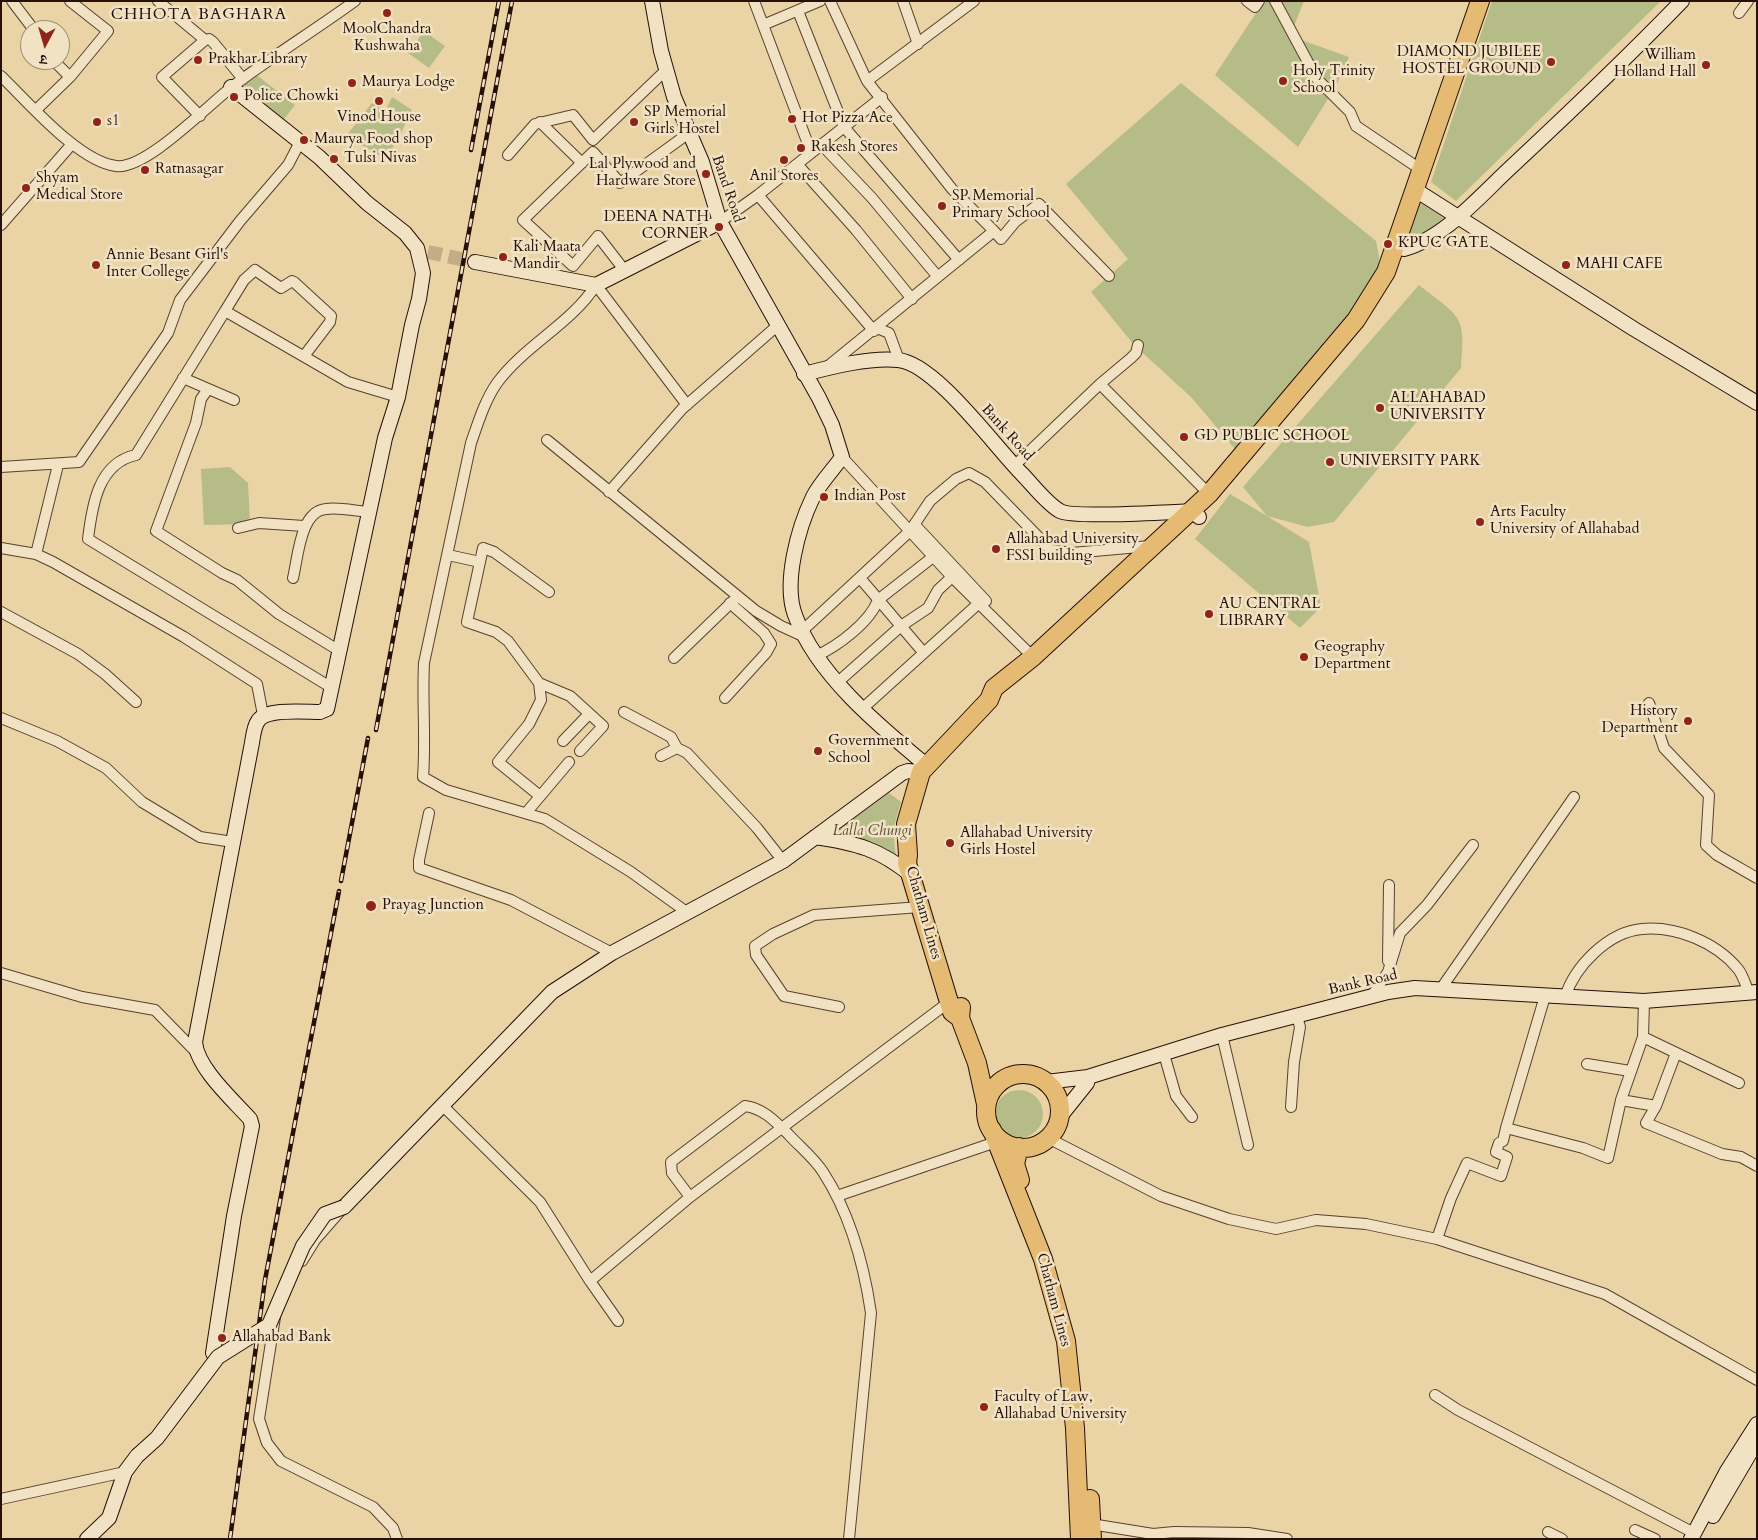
<!DOCTYPE html>
<meta charset="utf-8">
<style>
body{margin:0}
#map{position:relative;width:1758px;height:1540px;overflow:hidden;background:#ead3a5;font-family:Cardo,"Noto Serif Devanagari",serif}
canvas{display:block}
.frame{position:absolute;inset:0;border:2px solid #261008;pointer-events:none}
.north{position:absolute;left:20px;top:20px;width:50px;height:50px;box-sizing:border-box;background:#f1e2c4;border:1px solid #a08e79;border-radius:50%;rotate:186deg;font-size:14px;font-weight:700;line-height:20px;text-align:center;color:#261008}
.north::after{content:'';display:block;margin:auto;width:18px;height:22px;background:#8f2418;clip-path:polygon(50% 0,100% 100%,50% 72%,0 100%)}
</style>
<div id="map">
<canvas width="1758" height="1540"></canvas>
<div class="frame"></div>
<div class="north">उ</div>
</div>
<script>
const g = document.querySelector('canvas').getContext('2d');
g.lineJoin = 'round';
function paint(path, color) {
  g.fillStyle = color;
  g.fill(path, 'evenodd');
}
function trace(path, color, width, dash) {
  g.strokeStyle = color;
  g.lineWidth = width;
  g.lineCap = dash ? 'butt' : 'round';
  g.setLineDash(dash || []);
  g.stroke(path);
}
function label(font, color, halo, rows, align = 'center') {
  g.font = font + ' Cardo,serif';
  g.lineWidth = 5;
  g.setLineDash([]);
  g.textBaseline = 'middle';
  g.strokeStyle = halo;
  g.fillStyle = color;
  for (const [text, x, y, turn = 0] of rows) {
    g.save();
    g.translate(x, y);
    g.rotate((+turn || 0) * Math.PI / 180);
    g.textAlign = isNaN(turn) ? turn : align;
    if (halo) g.strokeText(text, 0, 0);
    g.fillText(text, 0, 0);
    g.restore();
  }
}
paint(new Path2D(`
 M1264,1H1304L1290,36L1349,57L1336,86L1298,147L1215,75Z
 M1492,1H1661L1456,201L1431,182Z
 M424,31L445,46L429,68L408,53Z
 M254,73L295,105L281,123L235,88Z
 M1181,83L1376,241L1379,257L1377,282L1240,455L1191,397L1134,345L1091,292L1128,259L1066,184Z
 M392,97L412,110L400,135L386,159L346,136L372,103L386,110Z
 M1418,201L1444,218L1402,254Z
 M1419,285C1460,318 1466,313 1461,368L1334,522L1308,527L1267,516L1309,542L1321,607L1300,628L1195,539L1230,494L1267,516L1243,487Z
 M230,467L248,483L250,524L204,525L201,469Z
 M889,793L901,802L893,830L897,866L823,841Z
 M995 1114a24 24 0 1 1 48 0a24 24 0 1 1-48 0Z`), '#b6bc87');
trace(new Path2D(`
 M428,252L475,262`), '#c3ac86', 14, [14, 7]);
const street = new Path2D(`
 M12,1L34,30
 M70,1L108,31L70,77
 M158,1L205,40L209,39L213,42L243,79
 M754,1L811,152
 M830,1L867,81L952,189L994,231
 M903,1L918,44
 M1247,1L1255,7L1259,1
 M1275,1L1317,79L1350,112L1356,126L1420,169
 M798,11L844,127L959,260
 M1739,13L1748,1
 M763,25L820,1
 M1,76C28,102 79,162 116,166C146,170 209,104 233,86C273,56 315,30 355,1
 M867,81L974,1
 M36,110L70,77L53,60
 M200,116L162,77L205,40
 M540,122L582,163
 M821,144L872,198L938,277
 M508,155L535,124L573,115L593,140L666,70
 M797,164L856,230L912,299
 M758,195L874,331
 M720,222L758,195L882,97
 M1,225L72,144
 M625,271L598,236L573,266L523,220L593,152L620,183L689,133
 M225,311L244,280L255,270L281,288L292,281L294,282L331,316L330,322L304,356
 M877,328L889,333L899,360
 M827,367L994,231L1001,239L1015,222L1039,204L1109,276
 M183,378L234,400
 M1100,384L1209,494
 M208,389L201,399L196,423L156,531L222,573L237,580L279,614L338,650
 M687,405L596,285C571,324 525,345 497,383C485,400 478,423 471,443L424,663C422,701 426,739 423,777L446,790L545,819L631,872L688,913
 M547,440L756,611L781,626L805,637
 M842,457L952,577L1033,657
 M1014,466L1100,384L1131,358L1136,353L1138,345
 M1,467L79,462L168,333L180,300L240,221L288,165L300,142
 M609,492L682,409L777,326
 M915,525L986,601
 M238,528L259,523L304,526
 M1,548L36,554L53,562L184,637L257,684L263,715
 M36,554L58,465
 M448,555L480,562
 M293,578C298,558 300,511 326,509C339,507 355,511 369,512
 M860,578L923,652
 M1,612L78,654L105,674L136,702
 M802,631L910,531L930,501L956,479L969,473L985,482L1051,550L1072,553L1150,546
 M816,656C838,646 870,622 878,600L933,557
 M674,658L734,600
 M838,682L901,626L928,608L938,590L952,577
 M539,683L570,696L603,726L580,751
 M332,688L88,539C92,506 98,463 136,455L225,311L348,382L398,397
 M725,698L766,653L771,644L764,633L730,603
 M1649,703L1664,748L1709,795L1706,845L1717,855L1757,878
 M862,709L979,603
 M624,712L671,737L677,748
 M1,718L57,741L106,768L142,802L200,837L233,842
 M563,741L589,714
 M661,756L677,748L687,753L757,828L783,861
 M540,796L498,762L529,724L541,700L539,683L508,641L496,632L467,622L483,548L494,552L549,592
 M429,813L419,860V868L511,900L612,953
 M526,813L569,762
 M1388,961L1389,885
 M1,973L82,997L155,1010L196,1052
 M1440,990L1574,797
 M1545,996L1506,1128L1583,1148L1608,1158L1621,1100L1643,1037L1644,1001
 M1371,997L1388,972L1400,933L1427,905L1473,845
 M1565,997C1575,966 1608,932 1642,929C1676,926 1716,942 1738,969C1743,975 1746,986 1749,993
 M839,1007L784,996L756,955L755,946L773,934L814,915L920,907
 M1222,1035L1248,1145
 M1643,1037L1739,1083
 M1676,1053L1656,1106L1646,1123L1722,1154L1741,1157L1757,1166
 M1164,1054L1176,1096L1192,1117
 M1587,1064L1630,1071
 M1621,1100L1656,1106
 M443,1106L540,1202L590,1281L690,1197L949,1002
 M1291,1107L1294,1062L1300,1027L1297,1016
 M1048,1138L1161,1196L1229,1219L1276,1229L1316,1220L1366,1224L1437,1239L1605,1294L1757,1380
 M837,1196L996,1142
 M690,1197L672,1173L671,1162L745,1106C763,1108 776,1122 789,1135C800,1147 814,1158 823,1172C849,1212 864,1265 871,1313L849,1539
 M1437,1239L1451,1198L1467,1163L1501,1176L1507,1157L1496,1152L1499,1143L1503,1141L1506,1128
 M302,1261L315,1240L343,1208
 M590,1281L618,1321
 M275,1317L259,1419L267,1443L281,1461L373,1507L393,1528L397,1539
 M1435,1395L1458,1410L1694,1533
 M1,1499L125,1472
 M1091,1524L1153,1534L1174,1532L1248,1533L1287,1539
 M1635,1530L1655,1539
 M1548,1532L1562,1539`);
const secondary = new Path2D(`
 M652,1L661,51L674,97L702,162L720,222L819,398L832,425L842,457C833,470 820,483 813,497C798,528 783,583 795,615C816,674 879,726 926,765
 M1414,189L1634,329L1757,403
 M1404,249C1443,239 1480,196 1509,169C1568,114 1626,59 1682,1
 M475,262L596,285L720,222
 M804,374C831,367 870,357 898,360C935,363 995,447 1022,474C1032,484 1047,504 1060,511C1071,518 1172,512 1193,511L1199,517
 M815,837C856,843 880,849 912,876
 M1046,1082L1088,1077L1222,1035L1388,992L1415,988L1644,1001L1757,992
 M1059,1118L1087,1083L1088,1077
 M344,1207L552,992L612,953L783,861L902,773L908,771L921,772
 M213,1353L234,1216L252,1126L250,1119C233,1100 197,1068 195,1042L251,748C253,740 253,728 258,721C266,708 305,712 320,712L327,709L385,438L398,397L412,325L419,299L423,273L417,248L405,233L367,203L319,157L231,87
 M1713,1516L1757,1441
 M87,1539L109,1518L125,1472L137,1456
 M1691,1539L1727,1471L1757,1424`);
const highway = new Path2D(`
 M961,1007L960,1018L977,1063L986,1104
 M960,1018L952,1012L907,863L908,855L906,824L921,772L989,700L994,688L1033,657L1209,494L1356,320L1386,272L1480,1
 M986 1111a37 37 0 1 1 74 0a37 37 0 1 1-74 0Z
 M992,1130L1043,1259L1066,1341L1075,1428L1080,1539
 M1019,1147L1015,1164L1020,1180
 M1090,1499L1092,1539`);
trace(street, '#57412f', 12);
trace(secondary, '#261008', 16);
trace(highway, '#261008', 20);
trace(street, '#f1e2c4', 10);
trace(secondary, '#f1e2c4', 14);
trace(highway, '#e5ba72', 18);
const rail = new Path2D(`
 M471,150L499,1
 M376,730L512,1
 M341,881L368,738
 M230,1539L265,1280L339,891`);
trace(rail, '#261008', 4.5);
trace(rail, '#f1e2c4', 2.5, [8]);
const secondaryBridge = new Path2D(`
 M137,1456L157,1438L218,1357L269,1325L303,1246L325,1214L344,1207`);
trace(secondaryBridge, '#261008', 16, []);
trace(secondaryBridge, '#f1e2c4', 14);
for (const [x, y, r, color] of [
 [387,13,5,"#8f2418"],
 [198,60,5,"#8f2418"],
 [1551,62,5,"#8f2418"],
 [1706,65,5,"#8f2418"],
 [1283,81,5,"#8f2418"],
 [352,83,5,"#8f2418"],
 [234,97,5,"#8f2418"],
 [379,101,5,"#8f2418"],
 [792,119,5,"#8f2418"],
 [97,122,5,"#8f2418"],
 [634,122,5,"#8f2418"],
 [304,140,5,"#8f2418"],
 [801,148,5,"#8f2418"],
 [334,159,5,"#8f2418"],
 [784,160,5,"#8f2418"],
 [145,170,5,"#8f2418"],
 [706,174,5,"#8f2418"],
 [26,188,5,"#8f2418"],
 [942,206,5,"#8f2418"],
 [719,227,5,"#8f2418"],
 [1388,244,5,"#8f2418"],
 [503,257,5,"#8f2418"],
 [96,265,5,"#8f2418"],
 [1566,265,5,"#8f2418"],
 [1380,408,5,"#8f2418"],
 [1184,437,5,"#8f2418"],
 [1330,462,5,"#8f2418"],
 [824,497,5,"#8f2418"],
 [1480,522,5,"#8f2418"],
 [996,549,5,"#8f2418"],
 [1209,614,5,"#8f2418"],
 [1304,657,5,"#8f2418"],
 [1688,721,5,"#8f2418"],
 [818,751,5,"#8f2418"],
 [950,843,5,"#8f2418"],
 [371,906,6,"#8f2418"],
 [222,1338,5,"#8f2418"],
 [984,1407,5,"#8f2418"]
]) {
  const dot = new Path2D();
  dot.arc(x, y, r, 0, 2 * Math.PI);
  g.fillStyle = color;
  g.fill(dot);
  trace(dot, '#f1e2c4', 2);
}
label('15px', '#261008', '#f1e2c4', [
 ["MoolChandra",387,30,"center"],
 ["Kushwaha",387,47,"center"],
 ["DIAMOND JUBILEE",1541,53,"right"],
 ["HOSTEL GROUND",1541,70,"right"],
 ["William",1696,56,"right"],
 ["Holland Hall",1696,73,"right"],
 ["Prakhar Library",208,60],
 ["Holy Trinity",1293,72],
 ["School",1293,89],
 ["Maurya Lodge",362,83],
 ["Police Chowki",244,97],
 ["SP Memorial",644,113],
 ["Girls Hostel",644,130],
 ["Vinod House",379,118,"center"],
 ["Hot Pizza Ace",802,119],
 ["s1",107,122],
 ["Maurya Food shop",314,140],
 ["Rakesh Stores",811,148],
 ["Tulsi Nivas",344,159],
 ["Lal Plywood and",696,165,"right"],
 ["Hardware Store",696,182,"right"],
 ["Ratnasagar",155,170],
 ["Anil Stores",784,177,"center"],
 ["Shyam",36,179],
 ["Medical Store",36,196],
 ["SP Memorial",952,197],
 ["Primary School",952,214],
 ["DEENA NATH",709,218,"right"],
 ["CORNER",709,235,"right"],
 ["KPUC GATE",1398,244],
 ["Kali Maata",513,248],
 ["Mandir",513,265],
 ["Annie Besant Girl's",106,256],
 ["Inter College",106,273],
 ["MAHI CAFE",1576,265],
 ["ALLAHABAD",1390,399],
 ["UNIVERSITY",1390,416],
 ["GD PUBLIC SCHOOL",1194,437],
 ["UNIVERSITY PARK",1340,462],
 ["Indian Post",834,497],
 ["Arts Faculty",1490,513],
 ["University of Allahabad",1490,530],
 ["Allahabad University",1006,540],
 ["FSSI building",1006,557],
 ["AU CENTRAL",1219,605],
 ["LIBRARY",1219,622],
 ["Geography",1314,648],
 ["Department",1314,665],
 ["History",1678,712,"right"],
 ["Department",1678,729,"right"],
 ["Government",828,742],
 ["School",828,759],
 ["Allahabad University",960,834],
 ["Girls Hostel",960,851],
 ["Prayag Junction",382,906],
 ["Allahabad Bank",232,1338],
 ["Faculty of Law,",994,1398],
 ["Allahabad University",994,1415]
], 'left');
label('15px', '#261008', '#f1e2c4', [
 ["Band Road",727,189,71],
 ["Bank Road",1007,433,48],
 ["Chatham Lines",923,913,74],
 ["Bank Road",1363,983,-13],
 ["Chatham Lines",1053,1300,75]
]);
label('italic 15px', '#584c34', '#f1e2c4', [
 ["Lalla Chungi",872,832]
]);
g.letterSpacing = '1px';
label('16px', '#261008', '#f1e2c4', [
 ["CHHOTA BAGHARA",199,15]
]);
g.letterSpacing = '0px';
</script>
